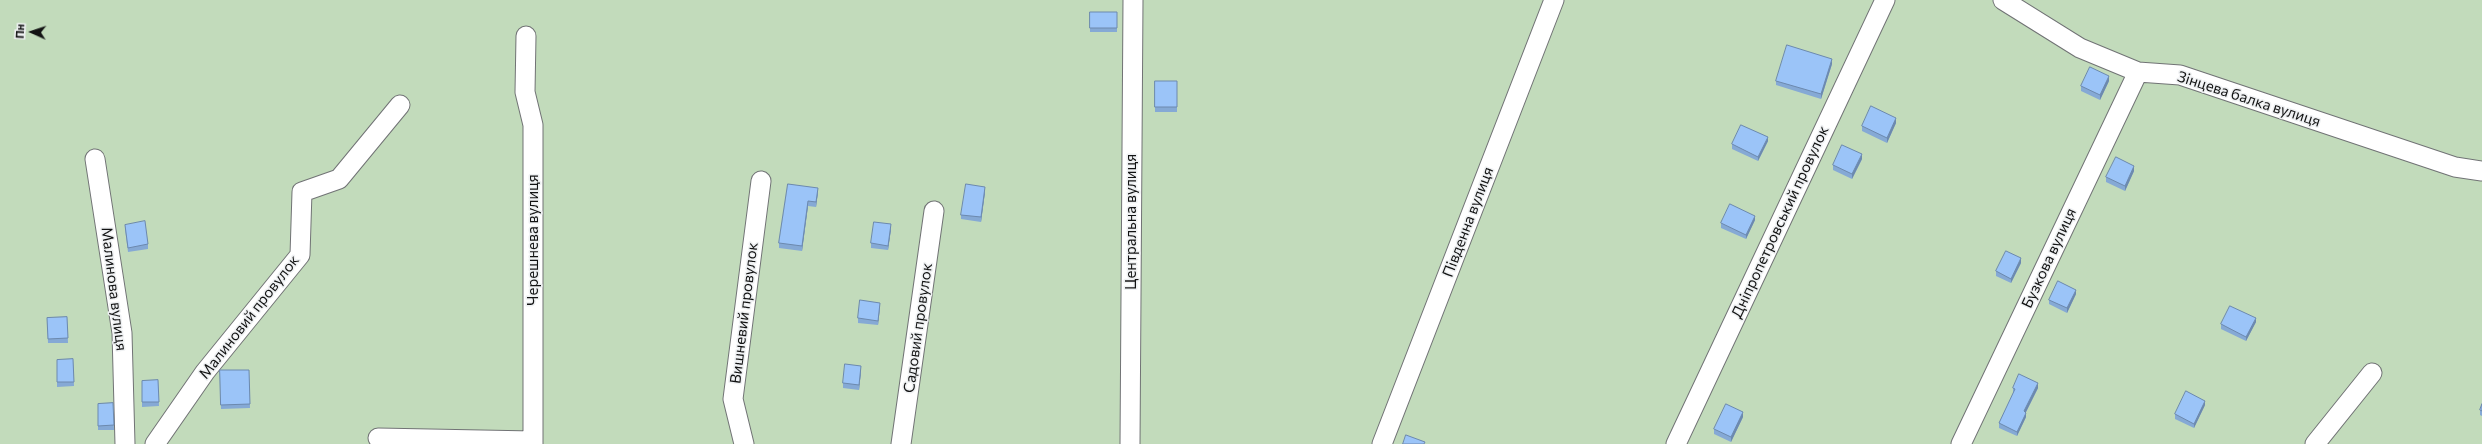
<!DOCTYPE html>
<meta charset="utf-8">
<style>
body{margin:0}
#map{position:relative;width:2482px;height:444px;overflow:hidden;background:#eff1f3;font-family:Commissioner,sans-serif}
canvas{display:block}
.north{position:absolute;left:12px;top:12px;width:40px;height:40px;-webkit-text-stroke:3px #eff1f3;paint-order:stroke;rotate:273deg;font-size:11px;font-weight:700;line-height:16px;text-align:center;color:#121313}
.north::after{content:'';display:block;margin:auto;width:14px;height:18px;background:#121313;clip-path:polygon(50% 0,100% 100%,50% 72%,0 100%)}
</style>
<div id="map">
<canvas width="2482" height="444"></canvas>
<div class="north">Пн</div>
</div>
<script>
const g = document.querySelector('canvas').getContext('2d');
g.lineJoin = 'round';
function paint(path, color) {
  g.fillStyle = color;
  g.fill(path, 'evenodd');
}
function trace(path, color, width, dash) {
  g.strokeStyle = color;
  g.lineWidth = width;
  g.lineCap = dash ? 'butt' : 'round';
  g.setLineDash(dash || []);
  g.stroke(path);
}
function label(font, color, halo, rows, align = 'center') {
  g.font = font + ' Commissioner,sans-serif';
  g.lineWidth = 3;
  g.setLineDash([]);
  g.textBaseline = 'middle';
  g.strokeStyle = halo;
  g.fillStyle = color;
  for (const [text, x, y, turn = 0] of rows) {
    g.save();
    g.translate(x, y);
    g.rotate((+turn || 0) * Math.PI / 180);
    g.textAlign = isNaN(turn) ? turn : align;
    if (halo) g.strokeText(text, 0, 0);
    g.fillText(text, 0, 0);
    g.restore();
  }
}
paint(new Path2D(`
 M0,0H2482V444H0Z`), '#c2dbbb');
const minor = new Path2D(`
 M2003,0L2080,48L2138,72L2180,75L2455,167L2482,171
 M526,36L525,92L533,125V444
 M95,159L122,333L125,444
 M378,438L533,441
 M155,444L205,372L300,255L302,192L339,179L400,105
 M744,444L733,399L761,181
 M901,444L934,211
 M1130,444L1133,0
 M1382,444L1554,0
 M1676,444L1885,0
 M1961,444L2138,72
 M2315,444L2372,373`);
trace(minor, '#717375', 21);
trace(minor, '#fff', 19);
paint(new Path2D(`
 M1090,12H1117V32H1090Z
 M1832,64L1821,99L1776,85V81Z
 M1155,81H1177V112H1155Z
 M2109,81L2100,100L2081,91V86Z
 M1896,123L1887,143L1862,131V126Z
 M1768,141L1758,161L1732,149V144Z
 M1862,159L1852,179L1833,170V165Z
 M2134,171L2125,191L2106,182V177Z
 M788,184L818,192L816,207L808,206L802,251L779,248V243Z
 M985,192L981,222L961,219V215Z
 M1755,220L1746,239L1721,228V223Z
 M125,225L148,244V249L128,252L125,229Z
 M891,229L888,250L871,248V243Z
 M2021,263L2011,283L1996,276V271Z
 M2076,294L2067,313L2049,304V300Z
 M880,307L878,325L858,323V318Z
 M67,317L68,343H48L47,318Z
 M2256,322L2246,341L2221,329V324Z
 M73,359L74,386L57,387V360Z
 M220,370H249L250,408L221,409Z
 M861,371L859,390L843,388V383Z
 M158,380L159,406L142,407V381Z
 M2013,388H2038L2026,412V417L2017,436L1999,428V423L2014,393H2013Z
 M113,403L114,430H98V404Z
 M2482,404V416L2480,415V410Z
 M2205,405L2194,428L2175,419V414Z
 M1743,417L1731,442L1714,434V429Z`), '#85a9d5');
paint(new Path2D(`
 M1832,59V64L1821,99V94Z
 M2109,76V81L2100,100V95Z
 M1896,118V123L1887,143V138Z
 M1768,137V141L1758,161V157Z
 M1862,154V159L1852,179V174Z
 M2134,166V171L2125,191V186Z
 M985,187V192L981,222V217Z
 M818,188V192L816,207V202Z
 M808,201V206L802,251V246Z
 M1755,216V220L1746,239V235Z
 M891,224V229L888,250V246Z
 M2021,258V263L2011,283V279Z
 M2076,290V294L2067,313V308Z
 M880,303V307L878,325V321Z
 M2256,318V322L2246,341V337Z
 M861,366V371L859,390V385Z
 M2038,383V388L2024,416V411Z
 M2205,401V405L2194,428V424Z
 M1743,412V417L1731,442V437Z
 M2026,413V417L2017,436V432Z`), '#6c89ae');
const building = new Path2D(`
 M1090,12H1117V28H1090Z
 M1787,45L1832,59L1821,94L1776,81Z
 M2090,67L2109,76L2100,95L2081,86Z
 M1155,81H1177V107H1155Z
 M1871,106L1896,118L1887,138L1862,126Z
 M1741,125L1768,137L1758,157L1732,144Z
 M1842,145L1862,154L1852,174L1833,165Z
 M2116,157L2134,166L2125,186L2106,177Z
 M788,184L818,188L816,202L808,201L802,246L779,243Z
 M966,184L985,187L981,217L961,215Z
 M1730,204L1755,216L1746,235L1721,223Z
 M145,221L148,244L128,248L125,225Z
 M874,222L891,224L888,246L871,243Z
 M2006,251L2021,258L2011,279L1996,271Z
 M2058,281L2076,290L2067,308L2049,300Z
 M860,300L880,303L878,321L858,318Z
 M2230,306L2256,318L2246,337L2221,324Z
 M67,317L68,338L48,339L47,318Z
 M73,359L74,382H57V360Z
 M845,364L861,366L859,385L843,383Z
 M220,370H249L250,404L221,405Z
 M2019,374L2038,383L2024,411L2026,413L2017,432L1999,423L2015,389L2013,388Z
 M158,380L159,402H142V381Z
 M2186,391L2205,401L2194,424L2175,414Z
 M113,403L114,425L98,426V404Z
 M1726,404L1743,412L1731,437L1714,429Z
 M2482,404V411L2480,410Z
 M1406,435L1425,442L1424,444H1403Z`);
paint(building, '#9bc4f8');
trace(building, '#6c89ae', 1);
label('15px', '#121313', '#eff1f3', [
 ["Зінцева балка вулиця",2249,99,18],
 ["Центральна вулиця",1131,222,-90],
 ["Південна вулиця",1468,222,-69],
 ["Дніпропетровський провулок",1780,222,-65],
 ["Черешнева вулиця",533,240,-90],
 ["Бузкова вулиця",2049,258,-65],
 ["Малинова вулиця",114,289,83],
 ["Вишневий провулок",744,313,-83],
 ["Малиновий провулок",249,317,-52],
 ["Садовий провулок",918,328,-82]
]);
</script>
